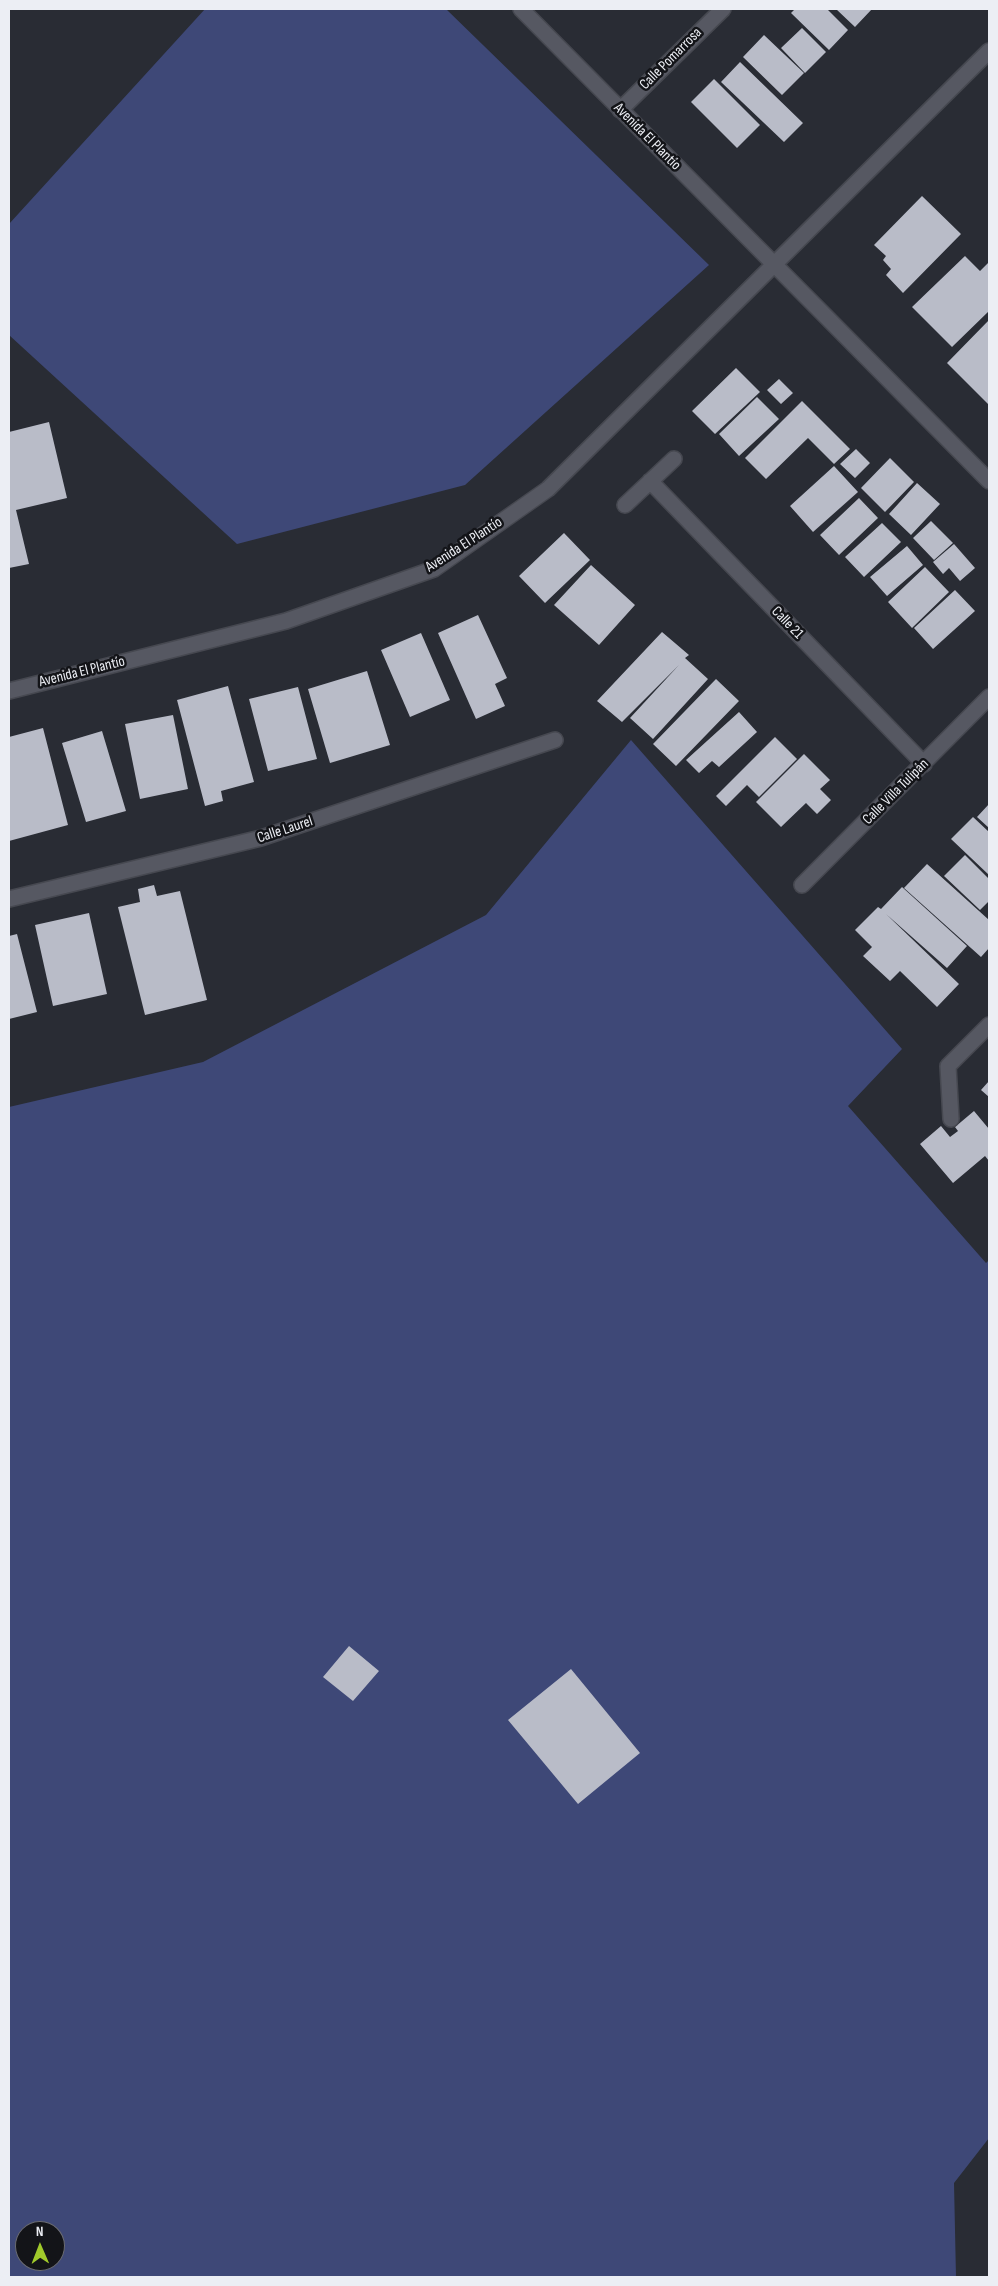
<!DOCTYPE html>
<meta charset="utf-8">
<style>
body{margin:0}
#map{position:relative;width:998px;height:2286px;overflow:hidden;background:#292c34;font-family:"Sofia Sans Condensed",sans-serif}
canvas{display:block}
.frame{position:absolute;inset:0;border:10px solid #eceef4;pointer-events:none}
.north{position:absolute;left:15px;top:2221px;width:50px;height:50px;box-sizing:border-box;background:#131418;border:1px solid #6a6b70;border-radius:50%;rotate:359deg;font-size:14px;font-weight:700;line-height:20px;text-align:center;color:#eceef4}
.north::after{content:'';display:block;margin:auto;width:18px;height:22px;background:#a0c92b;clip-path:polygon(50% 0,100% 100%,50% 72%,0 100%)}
</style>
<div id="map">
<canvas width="998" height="2286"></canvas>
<div class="frame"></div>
<div class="north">N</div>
</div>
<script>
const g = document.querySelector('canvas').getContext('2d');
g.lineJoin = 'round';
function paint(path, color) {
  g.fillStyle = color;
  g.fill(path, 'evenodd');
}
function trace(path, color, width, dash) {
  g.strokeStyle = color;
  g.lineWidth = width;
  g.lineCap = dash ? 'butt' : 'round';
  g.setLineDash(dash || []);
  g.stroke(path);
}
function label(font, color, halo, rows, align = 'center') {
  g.font = font + ' "Sofia Sans Condensed",sans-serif';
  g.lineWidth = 5;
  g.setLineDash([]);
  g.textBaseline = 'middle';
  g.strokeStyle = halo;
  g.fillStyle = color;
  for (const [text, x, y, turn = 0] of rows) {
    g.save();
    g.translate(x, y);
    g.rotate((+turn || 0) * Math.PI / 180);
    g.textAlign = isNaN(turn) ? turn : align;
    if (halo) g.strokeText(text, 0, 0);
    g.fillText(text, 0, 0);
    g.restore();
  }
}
paint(new Path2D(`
 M205,9H446L709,265L465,485L237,544L9,335V224Z
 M631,740L902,1049L848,1106L986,1263L989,1260V2138L954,2183L956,2277H9V1107L203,1062L486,915ZM25,2231H55V2261H25Z`), '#3e4877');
paint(new Path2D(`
 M795,9H827L848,30L829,50L791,13Z
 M836,9H872L855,27Z
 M802,28L826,52L805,73L781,48Z
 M764,35L804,73L782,95L743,57Z
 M740,62L803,123L784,142L721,82Z
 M714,79L760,125L737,148L691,102Z
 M922,196L961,234L903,293L886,275L891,269L883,260L886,256L874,245Z
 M965,256L980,271L989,262V311L952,347L912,307Z
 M989,320V405L947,363Z
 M736,368L760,392L715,434L692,411Z
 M779,379L793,393L781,404L767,390Z
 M757,397L779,419L739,456L719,434Z
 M802,401L850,449L834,464L808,438L766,479L745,458Z
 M49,422L67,498L16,510L29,564L9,568V432Z
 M856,449L870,463L855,478L840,464Z
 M890,458L914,482L885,512L861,488Z
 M834,466L858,492L813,532L790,506Z
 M917,483L940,504L911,535L889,514Z
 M859,498L878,518L839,555L820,535Z
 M931,521L953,543L934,560L913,538Z
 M882,523L901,542L864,577L845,557Z
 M564,533L590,560L545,603L519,576Z
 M954,544L975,568L960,581L949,568L943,574L933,562Z
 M907,546L923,565L887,596L870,577Z
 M591,565L635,605L599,645L554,605Z
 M925,567L949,592L912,628L888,602Z
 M955,590L975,611L933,649L914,628Z
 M478,615L507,678L495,684L505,706L476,719L438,633Z
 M662,632L689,655L685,658L708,679L653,739L630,718L679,665L622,722L597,701Z
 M421,633L450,700L410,717L381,650Z
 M367,671L390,745L330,763L308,689Z
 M716,679L739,701L676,766L653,744Z
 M228,686L254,782L221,791L223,801L205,806L177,700Z
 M298,687L317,759L268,771L249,699Z
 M739,712L757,732L719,767L712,761L699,773L686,760Z
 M173,715L188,789L140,799L125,724Z
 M43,728L68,825L9,841V737Z
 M102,731L126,811L86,822L62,743Z
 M775,737L797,759L759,797L747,785L726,806L716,796Z
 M804,754L830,780L820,789L831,800L817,814L806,803L781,827L756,802Z
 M989,804V828L977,817Z
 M973,817L989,832V875L951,839Z
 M965,855L989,879V901L980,910L944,876Z
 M927,864L989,920V948L981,957L904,888Z
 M154,885L157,896L180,891L207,1000L145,1015L118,907L140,902L138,889Z
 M902,887L967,946L947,968L886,914L959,984L937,1007L900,971L890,981L863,956L872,947L855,930L878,907L881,909Z
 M89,913L107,994L53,1006L35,925Z
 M17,934L37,1012L9,1019V936Z
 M989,1081V1097L981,1090Z
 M974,1111L989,1129V1161L985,1156L953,1183L920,1144L941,1126L950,1137L958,1131L955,1127Z
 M349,1646L379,1671L353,1701L323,1677Z
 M571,1669L640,1753L578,1804L508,1720Z`), '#b9bcc8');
const minor = new Path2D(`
 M521,9L989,481
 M620,110L723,9
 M650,481L924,764
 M625,505L674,459
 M9,691L286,621L434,569L548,489L989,51
 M802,885L989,697
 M9,899L261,838L555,740
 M951,1119L948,1066L989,1025`);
trace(minor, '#464850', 18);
trace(minor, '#565862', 15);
label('15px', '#eceef4', '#131418', [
 ["Calle Pomarrosa",671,59,-45],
 ["Avenida El Plantío",647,137,45],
 ["Avenida El Plantío",464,545,-33],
 ["Calle 21",787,623,46],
 ["Avenida El Plantío",82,672,-14],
 ["Calle Villa Tulipán",896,792,-45],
 ["Calle Laurel",285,830,-18]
]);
</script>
